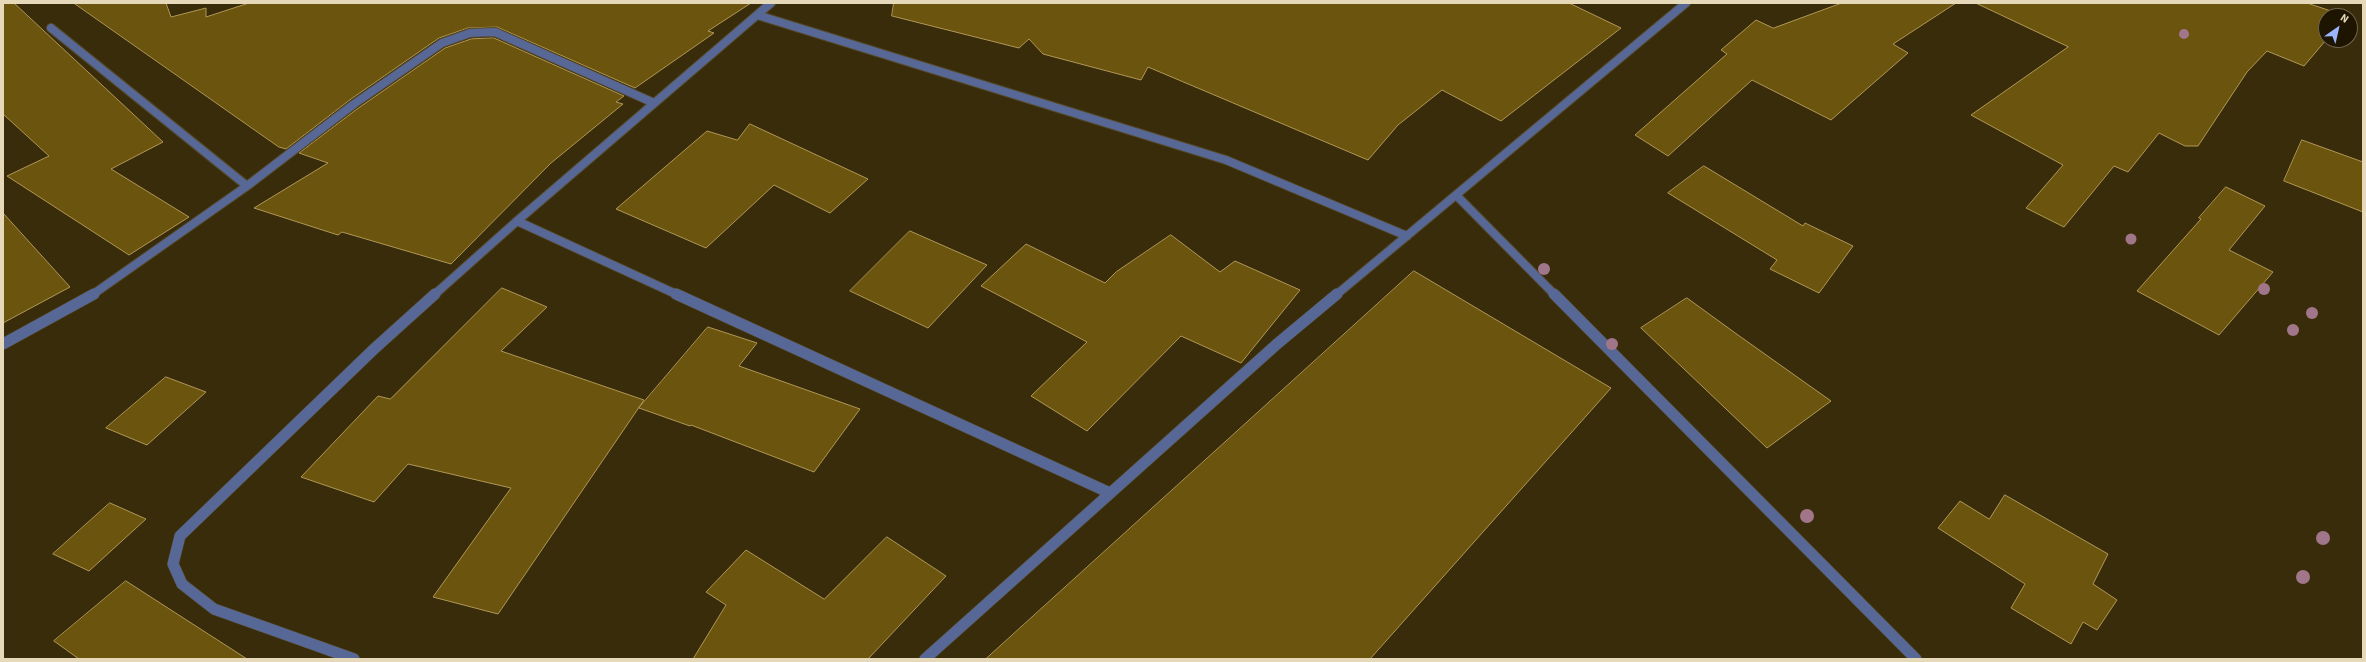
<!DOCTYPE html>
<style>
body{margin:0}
#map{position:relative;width:2366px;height:662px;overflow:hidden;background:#392c0a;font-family:"Source Sans 3",sans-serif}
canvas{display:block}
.frame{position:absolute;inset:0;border:4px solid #e5d9b9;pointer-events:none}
.north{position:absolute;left:2318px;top:8px;width:40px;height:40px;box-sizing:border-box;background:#1e1500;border:1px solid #6e634a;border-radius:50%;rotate:34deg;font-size:11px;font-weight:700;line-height:16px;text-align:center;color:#e5d9b9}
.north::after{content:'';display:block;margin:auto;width:14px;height:18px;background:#9bb5fd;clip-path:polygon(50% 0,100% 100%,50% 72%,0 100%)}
</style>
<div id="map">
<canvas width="2366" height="662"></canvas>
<div class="frame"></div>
<div class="north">N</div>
</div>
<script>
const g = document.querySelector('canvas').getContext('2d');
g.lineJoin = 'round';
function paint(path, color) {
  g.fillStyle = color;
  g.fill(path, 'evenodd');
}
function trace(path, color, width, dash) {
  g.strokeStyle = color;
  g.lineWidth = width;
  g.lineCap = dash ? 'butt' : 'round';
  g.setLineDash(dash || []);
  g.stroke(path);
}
const building = new Path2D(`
 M3,3H14L163,142L111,169L189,217L129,255L7,176L49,156L3,114Z
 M74,3H166L171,17L206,8V17L249,3H751L708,31L714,33L635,88L497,27L468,28L439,38L351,99L286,149L279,147Z
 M894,3H1569L1621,28L1501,121L1442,90L1398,125L1368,160L1148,67L1141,80L1043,54L1029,39L1019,48L892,16Z
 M1842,3H1956L1893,44L1908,53L1831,120L1752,80L1668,156L1635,135L1727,54L1721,50L1756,20L1773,28Z
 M1976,3H2307L2346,16H2326V40L2304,66L2267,51L2247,72L2198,146H2185L2159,133L2128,172L2114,166L2064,227L2026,208L2063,165L1971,115L2068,47Z
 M494,38L624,96L616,102L623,104L551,163L451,264L342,232L338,235L254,208L328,163L299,153L357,109L445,48L471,39Z
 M750,124L868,179L830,213L774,185L706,248L616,209L707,131L737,140Z
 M2302,140L2363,162V212L2284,181Z
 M1704,166L1803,226L1805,223L1853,246L1819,293L1770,269L1777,260L1668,193Z
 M2226,187L2265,206L2229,250L2273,272L2219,335L2137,291L2201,219L2199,218Z
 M3,213L70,287L3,323Z
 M910,231L987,265L928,328L850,291Z
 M1171,235L1220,272L1235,261L1300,290L1241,363L1181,336L1087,431L1031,396L1087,342L981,286L1026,244L1105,283L1116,272Z
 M1414,271L1611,388L1370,659H986Z
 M502,288L547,307L501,351L644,400L498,614L433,597L511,488L408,464L374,502L301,477L378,396L390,399Z
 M1687,298L1738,335L1831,401L1767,448L1641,328Z
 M708,327L757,343L739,366L860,409L814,472L691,425L690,426L639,408Z
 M166,377L206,392L147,445L106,428Z
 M2005,495L2108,554L2093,584L2117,600L2097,630L2083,622L2071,644L2011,608L2025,584L1938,528L1960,501L1989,519Z
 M110,503L146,519L89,571L53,554Z
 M887,537L946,576L868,659H693L726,605L706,592L746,550L824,599Z
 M126,581L247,659H79L54,641Z`);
paint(building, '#6b540d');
trace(building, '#b09757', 1);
const streetFar1 = new Path2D(`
 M757,15L1226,160L1407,236
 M51,28L247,186
 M1457,196L1555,295
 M517,221L678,295
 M92,295L247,186L354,104L442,43L470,33L495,32L654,103
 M434,295L517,221L771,3
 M1336,295L1686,3`);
const street = new Path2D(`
 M676,294L1110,493
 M1554,294L1916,659
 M3,344L94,294
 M354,659L214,609L182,584L173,564L180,536L374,349L435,294
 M925,659L1277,344L1337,294`);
trace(streetFar1, '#554826', 10);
trace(street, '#554826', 12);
trace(streetFar1, '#576796', 8);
trace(street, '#576796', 11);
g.fillStyle = '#a2768a';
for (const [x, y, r] of [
 [2184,34,5],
 [2131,239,5.5],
 [1544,269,6],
 [2264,289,6],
 [2312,313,6],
 [2293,330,6],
 [1612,344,6],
 [1807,516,7],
 [2323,538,7],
 [2303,577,7]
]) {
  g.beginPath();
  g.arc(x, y, r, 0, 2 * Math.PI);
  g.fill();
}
</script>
